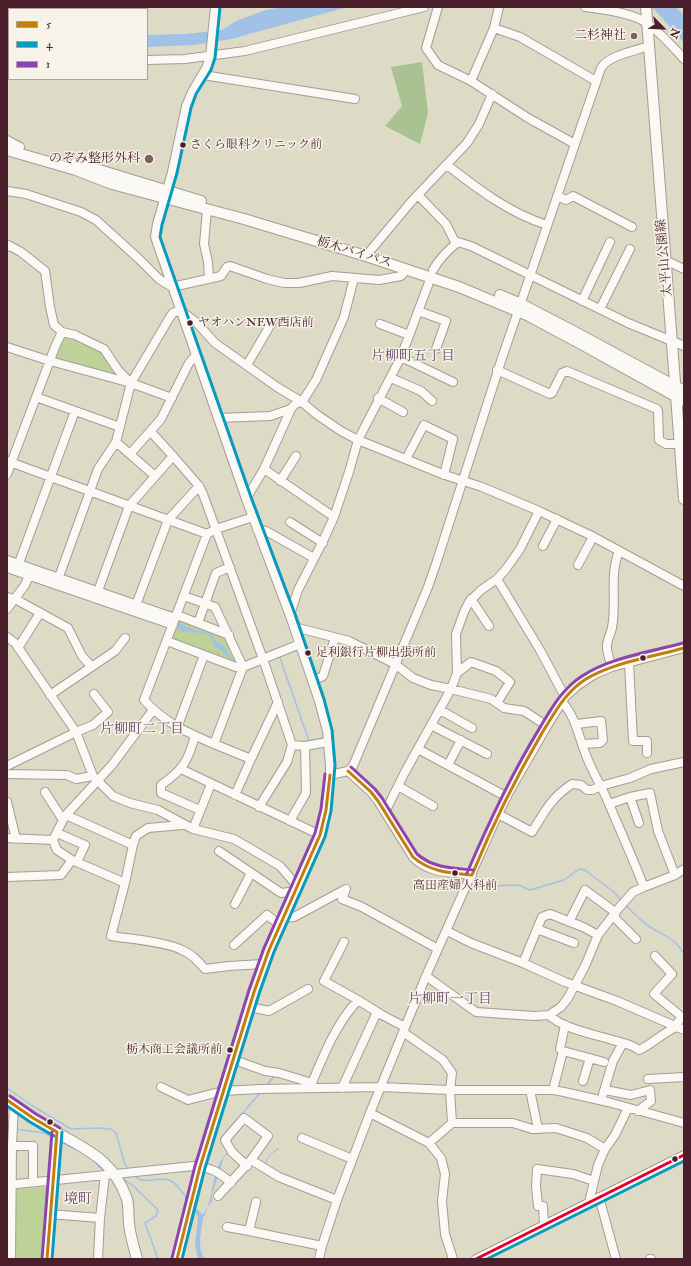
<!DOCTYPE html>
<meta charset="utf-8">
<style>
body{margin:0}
#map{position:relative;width:691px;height:1266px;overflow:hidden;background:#dddac6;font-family:"IM FELL Double Pica",serif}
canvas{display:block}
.frame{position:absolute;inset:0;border:8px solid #4a1f2b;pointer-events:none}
.legend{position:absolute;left:8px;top:8px;width:140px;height:72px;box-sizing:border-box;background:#f7f3e8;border:1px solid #b29e9c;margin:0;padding:5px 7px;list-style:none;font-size:12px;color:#4a1f2b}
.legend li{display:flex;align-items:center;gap:8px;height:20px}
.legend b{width:20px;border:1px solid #b29e9c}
.north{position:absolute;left:643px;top:8px;width:40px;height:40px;-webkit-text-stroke:3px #f7f3e8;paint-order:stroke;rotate:114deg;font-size:11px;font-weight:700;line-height:16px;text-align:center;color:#4a1f2b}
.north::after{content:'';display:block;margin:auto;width:14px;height:18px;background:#4a1f2b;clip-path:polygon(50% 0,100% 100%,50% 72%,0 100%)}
</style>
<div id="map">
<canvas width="691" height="1266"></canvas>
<div class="frame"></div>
<ul class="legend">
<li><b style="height:5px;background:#c37e0d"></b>5</li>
<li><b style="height:5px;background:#079bbe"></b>4</li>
<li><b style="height:5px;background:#8e44ad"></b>1</li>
</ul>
<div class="north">N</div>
</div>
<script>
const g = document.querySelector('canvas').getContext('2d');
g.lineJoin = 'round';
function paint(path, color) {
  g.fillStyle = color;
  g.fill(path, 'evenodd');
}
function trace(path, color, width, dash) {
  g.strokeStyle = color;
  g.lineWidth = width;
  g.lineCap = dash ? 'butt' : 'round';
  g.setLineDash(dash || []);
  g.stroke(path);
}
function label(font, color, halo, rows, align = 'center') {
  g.font = font + ' "IM FELL Double Pica","Noto Serif JP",serif';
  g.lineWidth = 3;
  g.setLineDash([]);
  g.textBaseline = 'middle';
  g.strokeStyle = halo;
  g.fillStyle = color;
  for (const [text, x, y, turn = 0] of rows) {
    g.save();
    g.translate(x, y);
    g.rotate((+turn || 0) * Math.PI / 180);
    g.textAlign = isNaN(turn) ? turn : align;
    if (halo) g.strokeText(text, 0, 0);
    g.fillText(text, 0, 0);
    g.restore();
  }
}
paint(new Path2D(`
 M64,336L75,338L104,352L120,375L118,378L56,361L54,358Z
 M179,617L226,635L235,659L232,663L175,641L172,635Z
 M46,1187L48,1188L43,1259H13L14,1192L16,1189Z`), '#bdd199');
paint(new Path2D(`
 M422,62L428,113L420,144L385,126L402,106L391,67Z`), '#aac291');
paint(new Path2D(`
 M282,7H348L231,39L194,45L147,47V35L186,34L222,30L236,21L266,10Z
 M649,7H676L684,15V43L655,10Z
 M186,627L211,634L214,640C221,642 230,653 232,659L224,654L223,651L215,647L209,635L186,631L184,630Z
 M273,1076L274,1078L222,1138L232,1156L263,1166L270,1154L278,1148L279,1149L271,1154L264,1167L261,1169L231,1157L228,1154L224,1157L212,1195V1202L208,1206L205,1215L203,1217C202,1230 196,1248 205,1259H198L195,1244L198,1217L195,1213L198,1210L203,1215C215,1199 211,1167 227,1153L220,1139Z`), '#a1c2e6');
trace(new Path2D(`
 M279,655L309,741L322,738
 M475,880L489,886L518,885L530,890L564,880L579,869L585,870L614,892L621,900
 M625,904C633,913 641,921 650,927C666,937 673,936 684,954
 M7,1088L31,1105L71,1129L100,1128L111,1129L116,1133L125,1165L130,1170
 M15,1129L44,1133L54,1138
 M59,1141L79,1151
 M94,1160L99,1167L104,1169
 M135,1176C145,1186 157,1176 169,1180C177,1182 183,1194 188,1200
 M122,1178L132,1185L158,1210L156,1216L145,1223L158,1259
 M192,1205L199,1213`), '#a1c2e6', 1.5);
trace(new Path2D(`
 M170,620L184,629`), '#a1c2e6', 6);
const minor = new Path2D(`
 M438,7L426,48L438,65L471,81L528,118L575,144
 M585,7C603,9 634,13 648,24C662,34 673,47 684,59
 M494,28L520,37L596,81
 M147,60L185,59L245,51L424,7
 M203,75L355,99
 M471,81L494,28L499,7
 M7,140L20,147
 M447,165C478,189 509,213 547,225
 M7,191L26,194L81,212L96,220L139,259L159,279L172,287L221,276L227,267L230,266L267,279L284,283H299L332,276L379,280L401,276L407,269
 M418,195L446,224L456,244
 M557,196L566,200L573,196L632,227
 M207,209L204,244L208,262L209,279
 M7,247L8,245L21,252L45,271L50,307L54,325L62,332L75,335L104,349L118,370L131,383
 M370,251L411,202L467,143L479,124L492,94
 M665,260L684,269
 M433,270C439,259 448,250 458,242L471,246L628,323L684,346
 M582,301L610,242
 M600,309L630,249
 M418,311L446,321L436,349
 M380,324L409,335
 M7,347L50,361L131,383L172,398
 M401,357L453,382
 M247,365L272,322
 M497,370L550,394L552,393L562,373L567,371L657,409L658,411L659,440L666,444H680
 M391,378L421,391L432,401
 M36,397L120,427
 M378,398L403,412
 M218,418L270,416L291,409L295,404L302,402L316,380L344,317L354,278
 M116,442L155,476
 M130,454L161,419L189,363L196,355
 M173,456L199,486L203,494L263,659L292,745L287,762L259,807
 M406,459L424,425L453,439L444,475
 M7,461L207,534
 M264,469L334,517
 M7,474L55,347L62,332
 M280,481L296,456
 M246,499L264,469L291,409
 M290,522L323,543
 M257,529L266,531L314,558
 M543,546L557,519
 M7,560L175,618
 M19,563L75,411
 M578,565L593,537
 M7,568L173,625
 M497,579L540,650L565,697
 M56,585L98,469L116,442L131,383L170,317L173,313L180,310L197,323L215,343L277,387L302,402L316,414L341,431L358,440L445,475L482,487L539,511L590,535L684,586
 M184,596L215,607L243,667L214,744L251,759L278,702
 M7,597L17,600L68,628L82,656L91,666
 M94,598L98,591L129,506L173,456L151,432
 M471,599L489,626
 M136,605L168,520L199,486
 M7,609L25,585L31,571
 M177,615L229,635
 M290,615L298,590L323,541L334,517L349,472L358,440L401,357L431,277
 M198,623L216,573L230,567
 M294,627L349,641L395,664L413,678L431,685L451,689L491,699L504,708L524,711L547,726
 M7,637L15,643L76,732L93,725L108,712L94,694
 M167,641L236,667H243L300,644
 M18,648L40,613
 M629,663L633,741H647V753
 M612,667C610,662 608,655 607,649C606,641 610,636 612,628C617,602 609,576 619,551
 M457,673L471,662L496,671L510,682L497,703
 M313,681L323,676L335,638
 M50,695L115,651L125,638
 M562,702C577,718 579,740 588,760C594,775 603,789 609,804C621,832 633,859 644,887L675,875L684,869
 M153,710L112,765L65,816L53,840L57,850L72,860L125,883L111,936C130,939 169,942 184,951C193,955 199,962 205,969L229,966L263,964
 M440,710L472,728
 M577,724L601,721L603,740L600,743L582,744
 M431,725L487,754
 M177,728L204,655
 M195,736C188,761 183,770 161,785V793L200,810
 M214,744C186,732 165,723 144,700L207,534L216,529L253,517
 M292,745L305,746L328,742
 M418,749L507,797
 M448,765L461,740
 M7,766L76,732L93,776L113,796L130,803L158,810L193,829L234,839L280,866L298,887
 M181,769L320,835
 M348,771L371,792L378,801L413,857C429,874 450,872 472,875
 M7,774L67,775L76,779L93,776
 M330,775L348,771L353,766L428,587L437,561L502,358L601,68C609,55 635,51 649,46
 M398,786L433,806
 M45,792L63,820
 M235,795L251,759
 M630,797L639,823
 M7,802L16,839
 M609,804L630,797L650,793L658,831L675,875
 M385,812L405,772L451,689L457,673L456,634L464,612L469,602L481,590L497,579L506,569L520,549L539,511
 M498,814L532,832C545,811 551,798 572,784L581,785L587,790H592L601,786L630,778L651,769L684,762
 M66,815L133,845
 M290,821L306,793L305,746
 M193,829L211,784
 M57,833L85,845L77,862
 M7,838L53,840
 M219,851L281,893L296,891
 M7,877L61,875L72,860
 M125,883L133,845L136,836L148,828L183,825
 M235,904L251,873
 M283,918L294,917L346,889L342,899L362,907L438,949
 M569,922L585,890L615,912V918L636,939
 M537,929L574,943
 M447,931L471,943L523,963L565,982L617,1001L684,1030
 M344,942L324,981L358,1000
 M234,945L267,915L280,925
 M655,956L672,974L654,994L682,1017L675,1026
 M523,963L542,917L550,914L583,927L598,935
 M426,976L476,1012L534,1016L549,1015L561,1007L568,998L585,966L598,935L618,909L633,892L644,887
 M249,1007L269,1011L308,989
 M549,1015C563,1029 597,1035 616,1041C624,1043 633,1045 639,1050C653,1044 663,1032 677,1027
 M403,1032L443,1060L452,1073L450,1090L452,1123
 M563,1051L560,1049L565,1025
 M232,1059L265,1071L279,1073L312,1083V1087
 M648,1079L684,1077
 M583,1081L590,1058
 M312,1083C324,1054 336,1024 358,1000L382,1015L405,1027
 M161,1087L188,1100L223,1091L260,1089L380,1087L450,1090H553L564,1092L608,1102L684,1123
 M342,1088L377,1012
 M530,1090L538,1129
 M553,1090L563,1051L604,1062
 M605,1090L631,1095L650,1090L651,1101L638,1111
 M603,1094L613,1061L623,1043
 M370,1113L429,1143L441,1158L445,1174L442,1201L445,1234L453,1259
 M302,1138L352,1159
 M429,1143L452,1123H513L532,1129L556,1128L587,1138L605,1149
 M12,1146H33V1182
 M251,1160L279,1177L337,1200
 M7,1185L194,1166C211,1168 218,1171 231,1183
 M218,1196L251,1160L268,1136L244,1118L225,1140L232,1152L247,1166
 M599,1197L616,1259
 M256,1202L249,1231L322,1246
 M589,1202L598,1165L605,1149L615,1135L628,1108
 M49,1214L100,1218
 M544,1225L543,1206H538L536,1186L537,1169L573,1174L594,1181
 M227,1227L249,1231
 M11,1259L12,1146L14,1105
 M47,1259L57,1132
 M98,1259L100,1218L105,1175
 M177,1259L188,1211L200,1167L254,992L269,950L320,835L326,810L330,775V765L327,731L319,701L290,616L246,499L155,237L157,224L172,172L186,106L192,92L206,68L210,57L215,7
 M319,1259L322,1246L337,1200L370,1113L426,976L498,814L509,792L547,726L565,697L577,686L595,674L612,667L684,648
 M476,1259L684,1155
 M650,1259H651`);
const major = new Path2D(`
 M646,7L684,499
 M7,150L76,170L112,184L244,219L366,256L459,287L529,316L585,346L684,401
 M76,163L201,201
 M500,295L521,304L575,332L684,391
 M7,1100C23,1112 39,1122 56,1132C89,1151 113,1160 127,1199C129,1207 128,1215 129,1223C130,1236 134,1247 137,1259`);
trace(minor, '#a49d93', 10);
trace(major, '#a49d93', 12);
trace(minor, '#faf9f6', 8);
trace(major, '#faf9f6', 10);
trace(new Path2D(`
 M348,771L371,792L378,801L413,857C430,872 450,873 472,875
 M472,875C492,826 515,779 542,733C554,714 565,692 586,679C615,662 652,657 684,648
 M7,1100L33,1118L57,1132
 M47,1259L57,1132
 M177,1259L200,1167L254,992L269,950L320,835L326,810L330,775`), '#c37e0d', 3);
trace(new Path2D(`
 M7,1106L30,1122L54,1136
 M52,1259L62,1132
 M182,1259L205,1168L259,994L274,952L325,837L331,811L335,765L332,730L324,699L295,614L251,497L160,237L162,225L177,173L191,108L196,94L211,70L215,58L220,7
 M487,1259L684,1161`), '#079bbe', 3);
trace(new Path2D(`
 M351,767L375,789L382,798L417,854C433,868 452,868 473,870
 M467,873C488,824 511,775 539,729C551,709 562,689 582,676C611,657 650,652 683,643
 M10,1096L36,1114L60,1128
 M172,1258L195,1166L249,990L264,948L315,833L321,809L325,774
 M42,1259L52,1132`), '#8e44ad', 3);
trace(new Path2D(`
 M476,1259L684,1155`), '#e4002b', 3);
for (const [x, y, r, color] of [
 [634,36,4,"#7d6061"],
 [183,145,3.5,"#4a1f2b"],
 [149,159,5,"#7d6061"],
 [190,323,3.5,"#4a1f2b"],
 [308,653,3.5,"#4a1f2b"],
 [643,658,3.5,"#4a1f2b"],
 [455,873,3.5,"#4a1f2b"],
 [230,1050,3.5,"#4a1f2b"],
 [50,1122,3.5,"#4a1f2b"],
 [675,1159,3.5,"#4a1f2b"]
]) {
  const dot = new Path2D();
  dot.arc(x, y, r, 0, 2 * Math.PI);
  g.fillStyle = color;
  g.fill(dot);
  trace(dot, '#f7f3e8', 1.5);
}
label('12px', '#4a1f2b', '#f7f3e8', [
 ["さくら眼科クリニック前",190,145],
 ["ヤオハンNEW西店前",198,323],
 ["足利銀行片柳出張所前",316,653],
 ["高田産婦人科前",455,886,"center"],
 ["栃木商工会議所前",222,1050,"right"]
], 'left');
label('13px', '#4a1f2b', '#f7f3e8', [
 ["二杉神社",626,36],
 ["のぞみ整形外科",140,159]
], 'right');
label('13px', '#4a1f2b', '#f7f3e8', [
 ["栃木バイパス",354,253,17],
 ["太平山公園線",665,258,-95]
]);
label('14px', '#6b4a65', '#f7f3e8', [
 ["片柳町五丁目",413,357],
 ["片柳町二丁目",142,730],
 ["片柳町一丁目",450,1000],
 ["境町",78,1200]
]);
</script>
